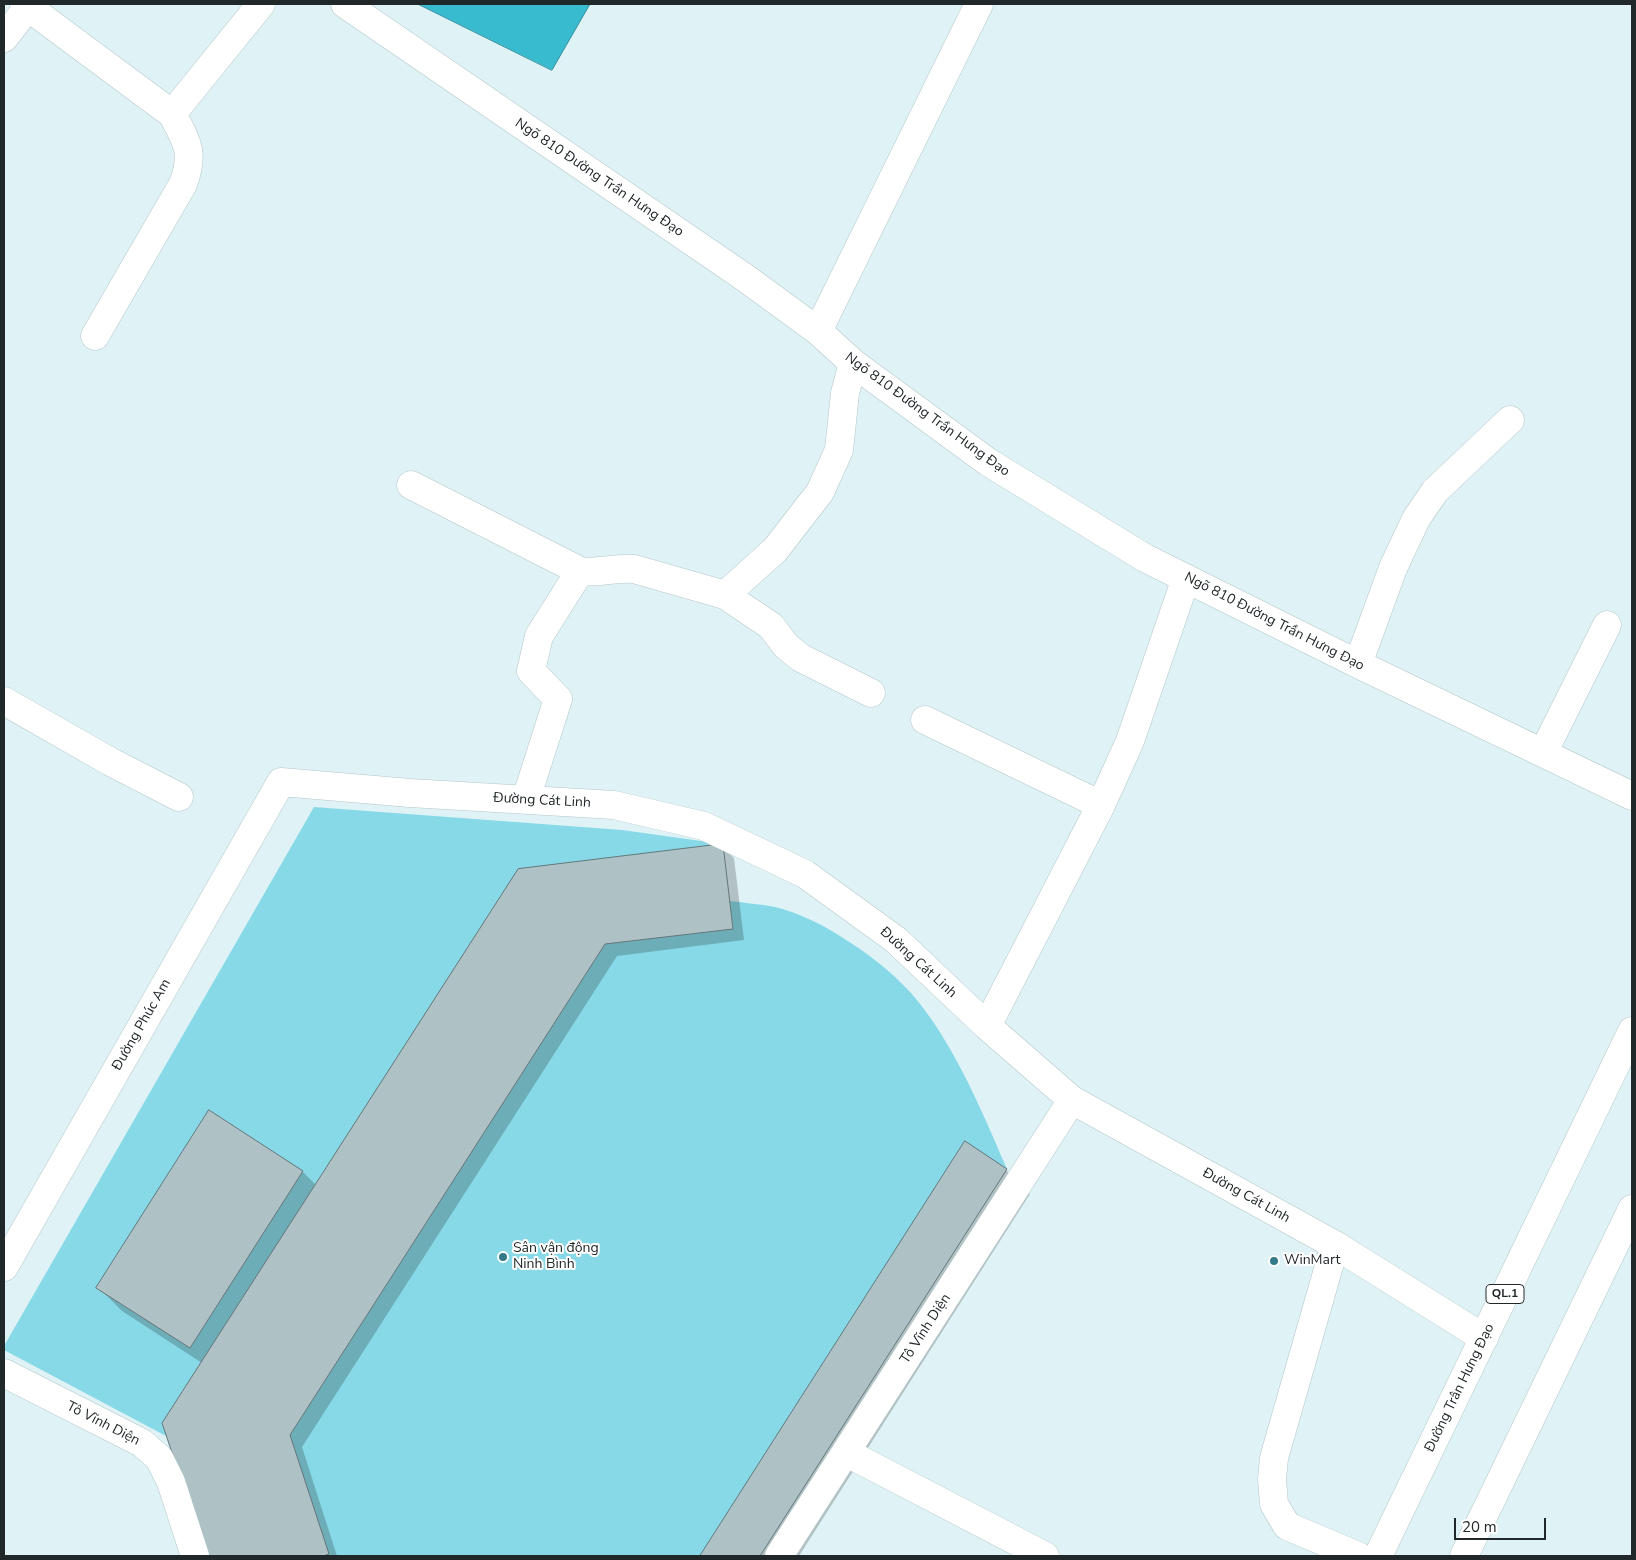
<!DOCTYPE html>
<meta charset="utf-8">
<style>
body{margin:0}
#map{position:relative;width:1636px;height:1560px;overflow:hidden;background:#dff3f6;font-family:"Nunito Sans",sans-serif}
canvas{display:block}
.frame{position:absolute;inset:0;border:5px solid #21282a;pointer-events:none}
.scale{position:absolute;left:1454px;top:1518px;width:92px;height:22px;box-sizing:border-box;border:2px solid #21282a;border-top:0;padding-left:6px;font-size:15px;line-height:18px;white-space:nowrap;color:#21282a;-webkit-text-stroke:4px #fff;paint-order:stroke}
</style>
<div id="map">
<canvas width="1636" height="1560"></canvas>
<div class="frame"></div>
<div class="scale">20 m</div>
</div>
<script>
const g = document.querySelector('canvas').getContext('2d');
g.lineJoin = 'round';
function paint(path, color) {
  g.fillStyle = color;
  g.fill(path, 'evenodd');
}
function trace(path, color, width, dash) {
  g.strokeStyle = color;
  g.lineWidth = width;
  g.lineCap = dash ? 'butt' : 'round';
  g.setLineDash(dash || []);
  g.stroke(path);
}
function label(font, color, halo, rows, align = 'center') {
  g.font = font + ' "Nunito Sans",sans-serif';
  g.lineWidth = 4;
  g.setLineDash([]);
  g.textBaseline = 'middle';
  g.strokeStyle = halo;
  g.fillStyle = color;
  for (const [text, x, y, turn = 0] of rows) {
    g.save();
    g.translate(x, y);
    g.rotate((+turn || 0) * Math.PI / 180);
    g.textAlign = isNaN(turn) ? turn : align;
    if (halo) g.strokeText(text, 0, 0);
    g.fillText(text, 0, 0);
    g.restore();
  }
}
paint(new Path2D(`
 M314,807L622,830L723,844L730,901C745,903 760,904 775,907C797,912 821,924 840,936C866,952 891,971 911,993C953,1041 982,1111 1007,1169L760,1556H207L166,1436L4,1350V1346Z`), '#88d9e7');
const water = new Path2D(`
 M418,4H590L552,70Z`);
paint(water, '#38bbcf');
trace(water, '#318f9e', 1);
paint(new Path2D(`
 M722,846L734,858L744,940L617,956L302,1447L337,1556H208L202,1363L122,1311L98,1287L210,1112L303,1172L316,1185Z
 M965,1143L1006,1170L1030,1194L799,1556H701Z`), '#0003');
const building = new Path2D(`
 M723,844L733,929L605,944L290,1435L329,1554L323,1556H207L162,1423L518,869Z
 M209,1110L303,1171L190,1348L96,1288Z
 M965,1141L1007,1169L760,1556H700Z`);
paint(building, '#aec1c5');
trace(building, '#66777a', 1);
const minor = new Path2D(`
 M24,4L172,114
 M345,4L744,277L818,331L853,363L988,462L1145,558L1358,664L1632,796
 M4,38L28,7
 M818,331L979,4
 M95,336L183,184C195,152 187,142 172,114L261,4
 M411,485L580,571C599,574 615,567 634,569L725,595L771,626L786,646L801,658L871,693
 M725,595L775,550L820,492L839,450L845,393L853,363
 M1358,664L1393,568L1416,519L1435,491L1510,420
 M4,701L111,762L179,797
 M925,720L1101,805
 M1543,753L1607,625
 M526,799L558,699L531,671L539,636L580,571
 M987,1026L1101,805L1130,741L1186,578
 M1335,1245L1274,1458L1272,1479L1274,1504L1287,1526L1358,1556
 M4,1267L281,782L410,793L614,805L704,826L805,874L896,940L987,1026L1072,1100L1335,1245L1484,1338
 M4,1373L142,1443L159,1458L171,1482L195,1556
 M847,1453L1045,1556
 M779,1556L1072,1100`);
const highway = new Path2D(`
 M1378,1556L1632,1031
 M1464,1556L1632,1209`);
trace(minor, '#b3c6c9', 29);
trace(highway, '#b3c6c9', 29);
trace(minor, '#fff', 28);
trace(highway, '#fff', 28);
for (const [x, y, r, color] of [
 [503,1257,5,"#357b87"],
 [1274,1261,5,"#357b87"]
]) {
  const dot = new Path2D();
  dot.arc(x, y, r, 0, 2 * Math.PI);
  g.fillStyle = color;
  g.fill(dot);
  trace(dot, '#fff', 2);
}
for (const [x, y, w] of [
 [1505,1294,38]
]) {
  const box = new Path2D();
  box.roundRect(x - w / 2, y - 9.5, w, 19, 4);
  g.fillStyle = '#fff';
  g.fill(box);
  trace(box, '#21282a', 1);
}
label('bold 12px', '#21282a', null, [
 ["QL.1",1505,1294]
]);
label('14px', '#21282a', '#fff', [
 ["Ngõ 810 Đường Trần Hưng Đạo",599,178,34],
 ["Ngõ 810 Đường Trần Hưng Đạo",927,415,36],
 ["Ngõ 810 Đường Trần Hưng Đạo",1274,622,27],
 ["Đường Cát Linh",542,801,3],
 ["Đường Cát Linh",918,963,42],
 ["Đường Phúc Am",142,1025,-60],
 ["Đường Cát Linh",1246,1196,29],
 ["Tô Vĩnh Diện",926,1329,-57],
 ["Đường Trân Hưng Đạo",1460,1388,-64],
 ["Tô Vĩnh Diện",103,1424,27]
]);
label('14px', '#21282a', '#fff', [
 ["Sân vận động",513,1249],
 ["Ninh Bình",513,1265],
 ["WinMart",1284,1261]
], 'left');
</script>
